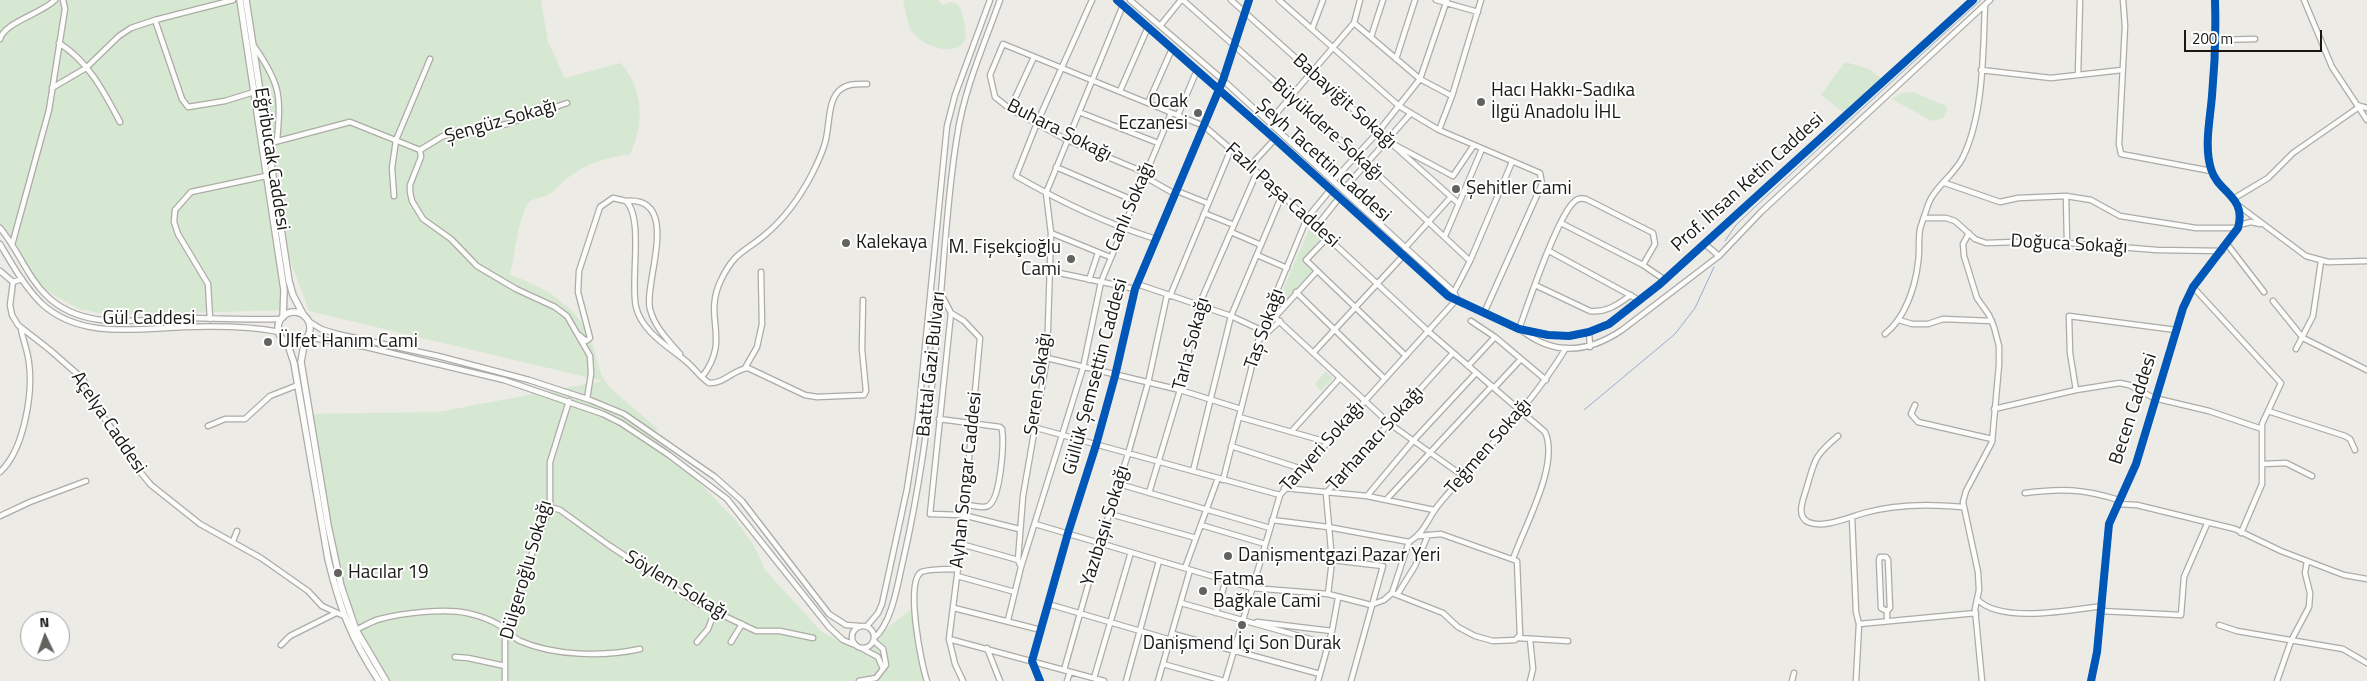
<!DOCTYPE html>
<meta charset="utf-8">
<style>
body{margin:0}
#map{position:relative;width:2367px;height:681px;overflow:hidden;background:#ecebe6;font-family:"Titillium Web",sans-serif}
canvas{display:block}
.north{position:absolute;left:20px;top:611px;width:50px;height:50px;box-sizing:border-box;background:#fff;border:1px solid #a3a3a1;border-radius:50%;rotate:357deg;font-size:14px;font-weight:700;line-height:20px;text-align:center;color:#181814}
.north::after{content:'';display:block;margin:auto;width:18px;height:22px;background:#62625e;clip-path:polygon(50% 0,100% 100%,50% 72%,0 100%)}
.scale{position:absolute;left:2184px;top:30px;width:138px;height:22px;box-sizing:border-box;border:2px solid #181814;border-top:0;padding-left:6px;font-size:15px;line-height:18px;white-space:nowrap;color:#181814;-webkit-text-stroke:4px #fff;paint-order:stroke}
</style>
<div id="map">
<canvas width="2367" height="681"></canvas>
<div class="north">N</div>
<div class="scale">200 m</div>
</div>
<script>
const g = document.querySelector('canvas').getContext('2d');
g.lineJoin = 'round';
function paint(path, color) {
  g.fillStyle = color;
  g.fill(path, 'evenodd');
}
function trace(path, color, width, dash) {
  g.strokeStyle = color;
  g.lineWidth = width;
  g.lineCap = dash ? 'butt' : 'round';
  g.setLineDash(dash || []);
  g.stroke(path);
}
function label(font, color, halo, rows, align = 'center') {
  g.font = font + ' "Titillium Web",sans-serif';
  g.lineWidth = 4;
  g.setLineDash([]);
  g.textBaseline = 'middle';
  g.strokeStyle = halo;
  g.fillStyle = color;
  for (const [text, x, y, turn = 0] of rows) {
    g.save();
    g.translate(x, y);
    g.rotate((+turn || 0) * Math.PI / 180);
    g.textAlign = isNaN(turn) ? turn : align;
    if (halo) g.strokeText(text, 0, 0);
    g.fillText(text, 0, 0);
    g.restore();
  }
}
paint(new Path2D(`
 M0,0H541L548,42L565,78L621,63C643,91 645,122 630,154C608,157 587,163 569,177C562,181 555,191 548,195C540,199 532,196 526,207C518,223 514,257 510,275C542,286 578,306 591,340C596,353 598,368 604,380C610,390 647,419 658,429L655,432V436L737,522L753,544L765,570L821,631L829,636L860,649L913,608L915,647L924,681H383L351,629L332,570L305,414L438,412L603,381L309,311L275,219L289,310L110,315L79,309L50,293L39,283L0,223Z
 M903,0H938L942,5L951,2C955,3 958,4 960,8C963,14 968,36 964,42C952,58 919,44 911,30C906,22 906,9 903,0Z
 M1845,62L1869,69L1882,79L1843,112L1821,95Z
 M1913,92L1946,106L1947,111L1943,118L1932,121L1892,99L1902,93Z
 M1310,227L1323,237L1303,260L1313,271L1276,312L1274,311Z
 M1326,371L1333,378L1321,391L1315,384Z`), '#d6e7d2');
trace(new Path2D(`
 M1725,241L1736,225L1758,204L1981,0
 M1584,410L1675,334L1695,308L1714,267`), '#97adce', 1);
const minor = new Path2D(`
 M1092,0L1037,123L1016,176C1061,202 1107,224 1156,239
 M1117,0L1275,139L1448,296L1519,329L1548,335L1569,336L1589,332L1609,324L1660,284L1973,0
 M1130,0L1223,80L1454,292L1457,299
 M1183,0L1357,155L1470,261
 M1231,0L1458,203
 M1279,0L1399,106L1439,130L1540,173L1542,184L1484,313
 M1436,0L1478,12
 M2123,0L2125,26L2119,144L2121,154L2211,171
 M2304,0L2332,67L2367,120
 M155,20L182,99L188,107L225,101L254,92
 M1354,23L1420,79L1452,96
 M1160,26L1181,0
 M1312,29L1323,0
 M1371,37L1383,0
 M0,39C5,22 41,14 55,0
 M2216,40L2255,39
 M59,43C89,62 104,92 120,122
 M254,46C281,85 281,95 277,141
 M1396,59L1415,0
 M1981,70L2051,78L2122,70
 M2078,75L2080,0
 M52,88L86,68L119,36L131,28L155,20L233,0
 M1120,91L1148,27
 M1148,103L1172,49
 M2357,105L2367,108
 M1010,109L1034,57
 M1079,112L1158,143
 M1178,115L1197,70
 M1269,122L1354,23L1360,0
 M1439,130L1452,96L1481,0
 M267,144L350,122L420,150
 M1395,145L1453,176L1474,145
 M420,150L421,157L410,185V192L412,201L423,219L451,239L477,266L516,289L555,307L567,316L590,356L591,374L587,399
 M420,150L443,136L507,124L567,103
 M1250,166L1275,139
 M1056,167L1135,201
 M1146,173L1067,140L1010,109L995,97L990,75L1003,44L1204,126L1257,172L1429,332L1545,432C1560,464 1524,527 1513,559
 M1145,177L1175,194
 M1333,181L1378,132L1420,79L1447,0
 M1945,183L2000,202L2018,198L2066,196L2091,200L2120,216L2196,228H2238
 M1343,190L1411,113
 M1177,191L1207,203
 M394,196L392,168L396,140L430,59
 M2066,196L2067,243
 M2233,199L2268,178L2293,153L2359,107
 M626,201C683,196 643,284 650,309C655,328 668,340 680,354
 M2239,206L2306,256L2328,262L2367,261
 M1204,213L1234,225
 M1925,218H1946L1955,221L1975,239L1986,243L2044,241L2157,250L2222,251
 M1561,223L1643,265L1665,280
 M2239,225L2251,222L2260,224
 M1316,227L1339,198
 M0,228C18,249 27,277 47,296C84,332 140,319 186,318C217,318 249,320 281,319
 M1231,232L1261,245
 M1051,233L1110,257
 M1969,233L1963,244L1964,256L1977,298L1989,315L1994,327L1999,346V365L1992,442L1966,491L1963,502L1978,572L1979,590L1975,609L1982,681
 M1445,236L1482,149
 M1328,237L1306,260L1406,356
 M0,244C12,264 24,286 41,303C79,339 136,329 184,327C214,326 249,326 279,332
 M1705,244L1719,256
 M2227,244L2264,292
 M12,245L49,110L65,9L63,0
 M1405,248L1450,198
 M1549,251L1639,300
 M1257,255L1287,268
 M0,271L13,282
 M1050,271L1135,289
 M22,279L13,282L10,305L12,315L18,325L50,350L83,379L97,408L123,444L136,467L151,485L200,524L261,558L308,591L322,606L344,616
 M1089,280L1098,253
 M1137,284L1231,316L1261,330
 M1535,285L1590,311C1607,313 1618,304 1631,295
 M2193,287L2281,383L2262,424V484L2241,533
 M1296,292L1385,379
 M1454,292L1470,261L1512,162
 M941,294L951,313L964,321L980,338L961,544L949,639L955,664L963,681
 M1170,296L1231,149
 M2273,301L2303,338L2367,370
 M1269,312L1390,424L1463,476
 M951,313L930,514L963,515L1019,529
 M1275,317L1317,271
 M210,319L208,284L178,234L174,222L175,210L191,192L266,176
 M1899,320L1912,324H1928L1943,319L1992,321
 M308,321L321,329L337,334L438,356L529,380L590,400L624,414L715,477L742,501L829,614L846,625L859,626
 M1471,321L1495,337L1546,380
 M1519,329C1528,304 1558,214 1575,201C1578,198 1582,198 1586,199L1653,233L1655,244L1643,265
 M1520,329C1553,356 1588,353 1622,330L1719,256L1761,212L1990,0
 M2176,330L2069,316L2070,353L2076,390L2120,383L2129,385L2154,398L2209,411L2262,429
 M1589,332L1590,347
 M1885,334C1905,318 1915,288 1918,263C1920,252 1918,240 1920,229C1922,222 1925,214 1927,208C1932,189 1953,176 1962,159C1984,116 1983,52 1985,5
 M579,335L586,341L590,338L578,292L579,271L600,207L613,198L626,201C644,218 630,282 636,307C642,332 669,347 687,362C695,369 701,378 709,383C724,384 734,369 748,368L805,395L817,397L864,395L866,391L862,349L863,300
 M307,337L366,347L504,380L603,414L621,423L669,455L727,499L829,627L843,640L855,645
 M1259,340L1280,321
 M2296,349L2313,316L2321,261
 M1313,353L1403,256
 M1047,358L1180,390L1241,409
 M1468,366L1495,337
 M745,368L757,347L762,324L761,272
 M702,377C732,338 702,319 721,280C735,251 744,253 766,234C785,218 800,197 812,174C817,164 822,154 825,143C830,127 827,99 841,89C849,83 858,84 867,84
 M1494,388L1521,359
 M1915,405L1911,414L1918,422L1992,439
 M1994,409L2076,390
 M2268,411L2345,436L2350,439L2355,450
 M1239,417L1327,442
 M939,419L1000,427L1002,429C1004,443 1001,499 988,506C982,509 971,505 964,504
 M208,426L225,419H245L270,396L298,385
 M1033,427L1280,495
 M1291,432L1339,379
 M1838,436C1813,457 1815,460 1806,490C1803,500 1796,516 1808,522C1823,529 1850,517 1864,513C1895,504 1932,504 1963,507
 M1231,446L1302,469
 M2263,464L2286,463L2312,476
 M1193,471L1231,316L1282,195
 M0,472C24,450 33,394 29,363C28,352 23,340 21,329
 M1223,480L1261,330L1307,218L1331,189
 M1119,484L1270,528
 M1284,488L1367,496L1434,510
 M1149,493L1180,390L1199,305L1257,172
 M2025,493C2062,488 2083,489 2119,500
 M1367,496L1413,441L1476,373
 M1386,500L1492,386
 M2117,504L2137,505L2235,529L2281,551L2344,575L2367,579
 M550,507L560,510L610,546L697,603L756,631H780L813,638
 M1110,514L1196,538
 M0,516L30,502L86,481
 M1852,517L1856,612L1859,624L1856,681
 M1272,520L1328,527L1409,542
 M1035,524L1252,588L1328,594L1371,605L1384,600L1392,593L1409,542
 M1201,525L1265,544
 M233,541L237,531
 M1409,542C1425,533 1428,517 1440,503C1483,452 1531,406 1566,348
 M961,544L1018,560
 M1263,552L1383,566L1351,681
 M1021,567L1018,560L1023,496L1047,358L1051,233L1046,193L1123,5
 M1185,568L1218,478
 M957,576L1015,592
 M1392,593L1443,613L1458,627L1475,636L1493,641L1515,640L1520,635L1517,561L1441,534L1419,536
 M1328,594L1332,561L1326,493L1453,353
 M1397,595L1415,566L1428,535
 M1977,599C2000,624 2071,610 2102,606
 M1181,603L1328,644
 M1048,604L1171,640
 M954,608L1041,630
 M1887,611L1881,608L1879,560L1880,557H1886L1888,560L1890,608L1887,611V621
 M2101,611L2181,615L2184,577L2207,524
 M1216,613L1226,580
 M1008,620L1021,567L1083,368L1101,282L1171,113
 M1257,622L1332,631
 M1859,624L1976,613
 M2219,625L2237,631L2343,649L2367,663
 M852 637a11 11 0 1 1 22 0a11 11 0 1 1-22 0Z
 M867,626L878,613L882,604L907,489L918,418L947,126L955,95L990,0
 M356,630C364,626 372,621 380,619C403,613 445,608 467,613C476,615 491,620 499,625C507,630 512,637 520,641C555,656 603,657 640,649
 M1173,634L1320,674
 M874,638C892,624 898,582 903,561C920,487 930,412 937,337C944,270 946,203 957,137C964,89 984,45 1000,0
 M1518,638L1568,641
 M949,639L1104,681
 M1530,639L1533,669L1530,681
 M697,642L708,629L715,611
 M731,642L742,624
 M281,645L290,636L336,613
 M987,648L1000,681
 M863,649L878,657L883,669
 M455,657L468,658L505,666
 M1163,664L1224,681
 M1064,670L1100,543L1128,454L1148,383L1167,295
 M1094,678L1131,552
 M505,681V639L526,569L550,507V462L569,401
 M859,681L876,678L886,665L883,649L874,641
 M927,681C921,664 906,586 920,573C924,569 951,569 958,569
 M1040,681L1032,661L1068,533L1096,445L1115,376L1135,289L1223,80L1249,0
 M1067,681L1070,672
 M1126,681L1159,561
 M1158,681L1190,570
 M1225,681L1280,495L1457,299
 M1318,681L1332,631L1338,598
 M1792,681L1794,673
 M2091,681L2097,652L2109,524L2136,464L2183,308L2193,287L2238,228C2247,196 2218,193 2211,169C2204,146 2210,120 2212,96C2215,64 2216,32 2215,0
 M2277,681L2291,641L2309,607L2310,593L2305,573L2307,561`);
const major = new Path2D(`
 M240,0L284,290L283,317
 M246,0L289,281L293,295L304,316
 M278 328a16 16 0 1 1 32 0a16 16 0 1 1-32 0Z
 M305,339L301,362L328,525L341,586L356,630L386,681
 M287,342L294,363L328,559C340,609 351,638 379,681`);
trace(minor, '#acaba7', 7);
trace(major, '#acaba7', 8);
trace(minor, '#fcfcfb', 4.5);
trace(major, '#fcfcfb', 5.5);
trace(new Path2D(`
 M1117,0L1275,139L1448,296L1519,329L1548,335L1569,336L1589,332L1609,324L1660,284L1973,0
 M1040,681L1032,661L1068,533L1096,445L1115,376L1135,289L1223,80L1249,0
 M2091,681L2097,652L2109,524L2136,464L2183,308L2193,287L2238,228C2247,196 2218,193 2211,169C2204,146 2210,120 2212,96C2215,64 2216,32 2215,0`), '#0057b8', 8);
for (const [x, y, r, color] of [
 [1481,102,5,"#62625e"],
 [1198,113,5,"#62625e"],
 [1456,189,5,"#62625e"],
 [846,243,5,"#62625e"],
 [1071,259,5,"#62625e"],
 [268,342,5,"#62625e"],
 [1228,556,5,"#62625e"],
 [338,573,5,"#62625e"],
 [1203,591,5,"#62625e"],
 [1242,625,5,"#62625e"]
]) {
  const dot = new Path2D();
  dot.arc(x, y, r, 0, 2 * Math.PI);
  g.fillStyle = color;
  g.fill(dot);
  trace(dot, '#fff', 2);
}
label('19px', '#181814', '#fff', [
 ["Hacı Hakkı-Sadıka",1491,91],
 ["İlgü Anadolu İHL",1491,113],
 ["Ocak",1188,102,"right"],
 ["Eczanesi",1188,124,"right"],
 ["Şehitler Cami",1466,189],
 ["Kalekaya",856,243],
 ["M. Fişekçioğlu",1061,248,"right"],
 ["Cami",1061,270,"right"],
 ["Ülfet Hanım Cami",278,342],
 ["Danişmentgazi Pazar Yeri",1238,556],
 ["Hacılar 19",348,573],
 ["Fatma",1213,580],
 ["Bağkale Cami",1213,602],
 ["Danişmend İçi Son Durak",1242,644,"center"]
], 'left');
label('19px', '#181814', '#fff', [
 ["Babayiğit Sokağı",1344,102,42],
 ["Şengüz Sokağı",501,122,-16],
 ["Büyükdere Sokağı",1327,130,42],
 ["Buhara Sokağı",1059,131,27],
 ["Eğribucak Caddesi",271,159,81],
 ["Şeyh Tacettin Caddesi",1323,161,42],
 ["Prof. İhsan Ketin Caddesi",1748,183,-42],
 ["Fazlı Paşa Caddesi",1282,196,42],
 ["Canlı Sokağı",1131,207,-67],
 ["Doğuca Sokağı",2069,245,3],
 ["Gül Caddesi",149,319],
 ["Taş Sokağı",1265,329,-71],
 ["Tarla Sokağı",1192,344,-75],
 ["Battal Gazi Bulvarı",932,364,-84],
 ["Güllük Şemsettin Caddesi",1096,377,-75],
 ["Seren Sokağı",1039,384,-82],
 ["Becen Caddesi",2134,409,-72],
 ["Açelya Caddesi",108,423,56],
 ["Tarhanacı Sokağı",1376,439,-48],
 ["Tanyeri Sokağı",1323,447,-48],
 ["Teğmen Sokağı",1489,447,-49],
 ["Ayhan Songar Caddesi",967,480,-84],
 ["Yazıbaşıi Sokağı",1106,526,-73],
 ["Dülgeroğlu Sokağı",527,570,-74],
 ["Söylem Sokağı",676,586,31]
]);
</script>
